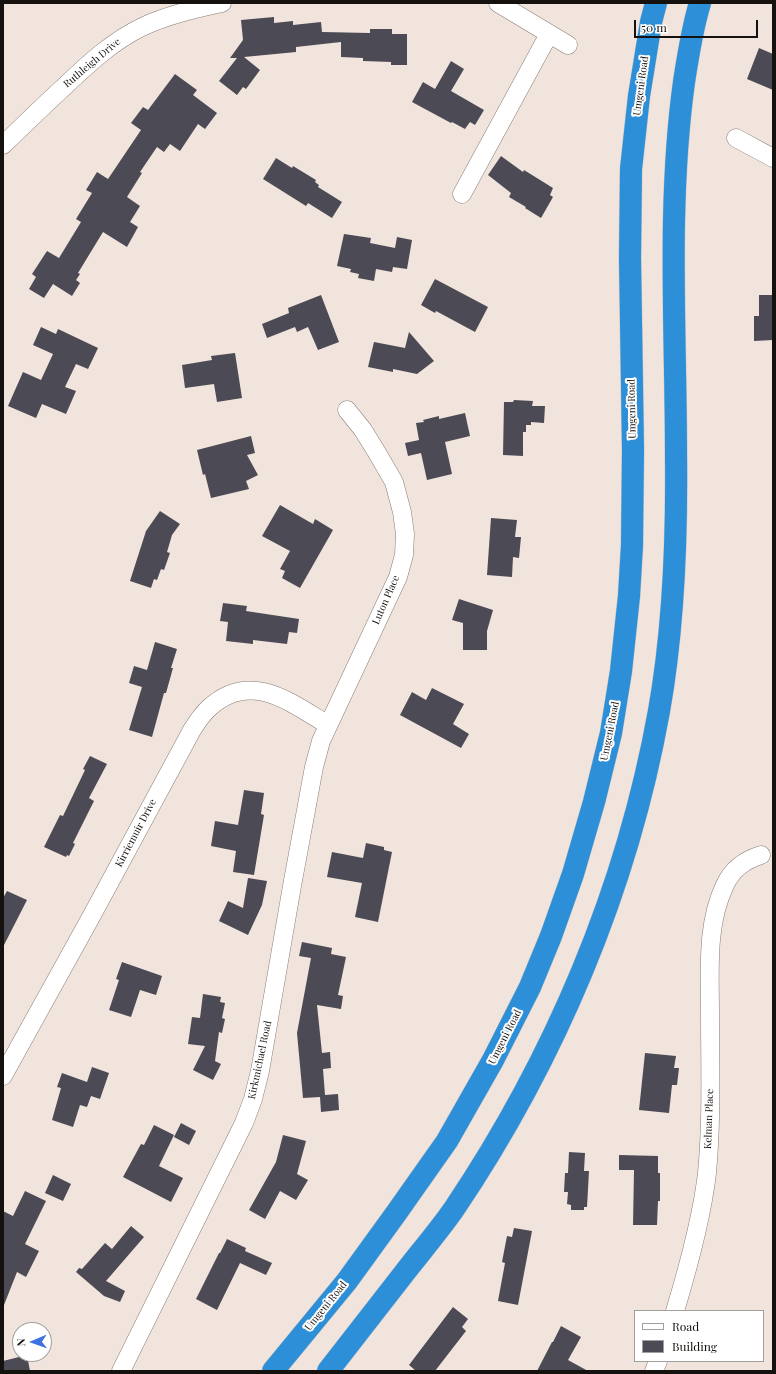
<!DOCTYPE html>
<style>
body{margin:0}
#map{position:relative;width:776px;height:1374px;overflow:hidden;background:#f1e4dc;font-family:"Playfair Display",serif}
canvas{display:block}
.frame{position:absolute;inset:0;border:4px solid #15110e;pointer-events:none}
.legend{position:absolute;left:634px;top:1310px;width:130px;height:52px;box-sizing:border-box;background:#fff;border:1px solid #a1a09f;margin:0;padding:5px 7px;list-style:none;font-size:12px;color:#15110e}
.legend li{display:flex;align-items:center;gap:8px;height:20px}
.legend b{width:20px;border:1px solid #a1a09f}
.north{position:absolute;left:12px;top:1322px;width:40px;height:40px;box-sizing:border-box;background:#fff;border:1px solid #a1a09f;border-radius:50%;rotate:268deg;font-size:11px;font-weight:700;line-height:16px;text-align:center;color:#15110e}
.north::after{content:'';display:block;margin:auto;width:14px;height:18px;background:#3f72e3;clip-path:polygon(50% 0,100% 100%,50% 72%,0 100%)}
.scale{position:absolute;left:634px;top:20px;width:124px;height:18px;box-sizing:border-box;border:2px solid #15110e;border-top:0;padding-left:5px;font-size:12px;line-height:14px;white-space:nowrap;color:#15110e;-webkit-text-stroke:3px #fff;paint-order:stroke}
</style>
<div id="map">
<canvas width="776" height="1374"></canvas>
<div class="frame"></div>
<ul class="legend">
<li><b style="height:5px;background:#fff"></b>Road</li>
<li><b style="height:11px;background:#4c4a55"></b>Building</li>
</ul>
<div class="north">N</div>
<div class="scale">50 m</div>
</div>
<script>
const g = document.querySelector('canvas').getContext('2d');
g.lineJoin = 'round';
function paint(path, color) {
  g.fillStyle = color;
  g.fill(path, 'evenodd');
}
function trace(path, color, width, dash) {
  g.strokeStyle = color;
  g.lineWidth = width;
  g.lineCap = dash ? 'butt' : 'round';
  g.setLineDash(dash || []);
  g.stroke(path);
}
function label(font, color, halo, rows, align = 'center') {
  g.font = font + ' "Playfair Display",serif';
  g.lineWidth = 4;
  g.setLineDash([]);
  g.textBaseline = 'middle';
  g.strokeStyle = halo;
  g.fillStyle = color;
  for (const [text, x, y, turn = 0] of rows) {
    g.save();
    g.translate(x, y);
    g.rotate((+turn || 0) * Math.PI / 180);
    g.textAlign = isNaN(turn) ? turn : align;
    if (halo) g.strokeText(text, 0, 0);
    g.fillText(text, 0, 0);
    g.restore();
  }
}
paint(new Path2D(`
 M274,17V23L293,21V25L321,22L322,32L370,33V29H392V34H407V65H391V62L363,61V58L341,57V42L296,47V52L244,57L260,70L246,89L243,87L237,95L219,81L237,58H230L243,40L241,20Z
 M759,48L773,54V90L747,79Z
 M451,61L464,69L451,91L484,110L475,125L470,122L465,129L452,122L451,123L412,102L423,82L435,89Z
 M175,74L197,90L193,95L217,113L205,129L198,124L180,151L170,144L164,152L157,147L140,172L142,173L127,197L140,206L130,222L138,227L127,247L103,232L78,273L80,274L76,280L80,283L72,296L53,284L44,298L29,289L36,277L32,274L47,251L59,258L81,222L76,219L92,193L86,190L97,172L108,179L141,130L131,123L143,107L148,110Z
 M501,156L523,172L524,170L553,188L550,195L553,197L541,218L525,208L526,207L509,197L511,193L488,175Z
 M276,158L292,168L293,166L316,180L315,182L319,185L318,187L342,202L332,218L308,203L306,206L263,179Z
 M344,234L371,238L370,243L395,248L397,237L412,240L407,269L393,267L392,272L376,269L374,281L358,278L359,274L350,272L351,269L337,266Z
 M435,279L488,307L475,332L436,311L435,313L421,305Z
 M321,295L339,342L318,350L308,327L297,332L295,327L267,338L262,324L289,313L288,308Z
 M759,295H773V340L754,341V316H759Z
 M41,327L56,334L58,329L98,348L88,369L76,364L65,387L76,391L66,414L42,404L36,418L8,406L23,372L41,380L53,354L33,345Z
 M409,332L434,361L417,374L393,369V372L368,367L374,342L405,348Z
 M235,353L242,398L217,402L214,384L185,388L182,365L212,360L211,356Z
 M514,400L533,401L532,406H545L544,423L531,422V425H526V432H523V456L503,455L504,402H513Z
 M465,413L470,436L445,442L452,474L427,480L421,453L408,456L405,443L419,440L416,423L424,422L423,420L439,416V419Z
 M251,436L255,453L247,455L258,475L246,481L249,489L211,498L205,474L203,475L197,450Z
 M280,505L313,524L315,519L333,530L300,588L282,578L285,571L280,569L290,551L262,536Z
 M160,511L180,524L172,535L167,552L170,553L164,570L161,569L157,580L154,579L151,588L130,581L146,531Z
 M491,518L517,520L515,537H521L519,558L513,557L512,577L487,575Z
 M459,599L493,610L487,631V650H463V623L452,620Z
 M223,603L247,606L246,611L299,619L297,633L289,632L287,644L253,640V644L226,641L228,622L220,621Z
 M155,642L177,649L171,668H173L166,693H164L152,737L129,730L142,687L129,683L134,666L147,670Z
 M432,688L464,704L453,724L469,734L461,748L400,715L412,692L426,700Z
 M90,756L107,764L89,798L94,801L73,843L75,844L69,856L67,855L66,857L44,847L60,815L63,816L85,770L83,769Z
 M244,790L264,793L261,814L264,815L254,875L233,872L236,851L211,846L215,821L238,825Z
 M366,843L384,847V850L392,852L378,922L355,917L362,883L327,877L332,852L363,858Z
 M248,878L267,881L262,905L248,935L219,921L228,901L243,908Z
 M7,891L27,900L3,947V898Z
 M302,942L332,948L331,954L346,957L338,995L343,996L341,1009L317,1005L322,1053L330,1052L331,1068L323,1069L325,1095L338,1094L339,1110L321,1112L320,1097L303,1098L297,1033L311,958L299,956Z
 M122,962L162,976L156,995L140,990L131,1017L109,1010L119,980L116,979Z
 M203,994L221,997L220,1002L225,1003L222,1018L225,1019L222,1033L219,1032L215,1061L221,1064L213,1080L193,1070L205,1046L188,1044L192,1017L200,1018Z
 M645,1053L676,1056L674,1068H679L677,1085H672L669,1113L639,1110Z
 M92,1067L109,1073L100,1099L91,1096L87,1107L80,1105L73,1127L52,1120L61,1088L57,1087L62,1073L87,1082Z
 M181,1123L196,1131L189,1145L174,1137Z
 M154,1125L174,1135L159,1166L183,1178L171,1202L123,1177L141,1144L144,1145Z
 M283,1135L306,1141L297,1174L308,1180L296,1200L280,1191L265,1219L249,1210L276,1162Z
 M569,1152L585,1153L584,1171H589L587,1207H584V1210H571V1205L567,1204L568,1192H564L565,1173H568Z
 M619,1155L658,1156V1173H660V1201H658L657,1225H633L634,1170H619Z
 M53,1175L71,1184L63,1201L45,1193Z
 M25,1191L46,1201L25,1244L39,1251L26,1277L17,1272L4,1305H3V1211L13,1216Z
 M131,1226L144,1237L106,1281L125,1291L120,1302L104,1296L76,1272L79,1268L82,1269L105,1243L112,1249Z
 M514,1228L532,1231L518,1305L498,1301L505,1263L502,1262L507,1236L512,1237Z
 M227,1239L246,1248L245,1251L272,1263L266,1275L240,1263L217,1310L196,1299L219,1253H220Z
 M453,1307L468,1319L462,1327L466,1331L435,1371H416L409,1365Z
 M561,1326L581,1337L568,1360L588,1371H537L552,1342H553Z
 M27,1355L30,1371H3V1361Z`), '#4c4a55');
const minor = new Path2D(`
 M498,3L568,45
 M736,138L773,158
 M3,145C24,125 44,105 65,86C89,63 113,41 142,27C167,15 195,9 222,3
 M462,194L549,34
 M3,1076L91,917L192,730C197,722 202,714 209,708C250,670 290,702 328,725
 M675,1311C688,1268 702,1217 707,1173C712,1120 710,1066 710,1013C710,970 706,924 725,885C732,869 745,860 761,855
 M121,1371L244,1123L253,1099L260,1071L292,886L314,767L321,741L398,577L404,555L405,534L402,512L394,482L376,451L363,430L347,410
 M654,1371L658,1361`);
const highway = new Path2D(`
 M273,1371L347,1281L397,1212L447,1141L493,1060L530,987L551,936L573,874L594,802L611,733L621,671L629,596L632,545L633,450L630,258L631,169L639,96L651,22L656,3
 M328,1371C355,1336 382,1302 409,1267C424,1248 440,1229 454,1209C555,1059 627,889 659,711C674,627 677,540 676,455C676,331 667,205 684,82C688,56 692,29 700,3`);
trace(minor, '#887c75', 19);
trace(highway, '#c7c6c5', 23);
trace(minor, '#fff', 18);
trace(highway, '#2e8fd9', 22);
label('10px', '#15110e', '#fff', [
 ["Ruthleigh Drive",92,63,-40],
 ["Umgeni Road",641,86,-82],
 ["Umgeni Road",632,409,-91],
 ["Luton Place",386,600,-66],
 ["Umgeni Road",610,731,-79],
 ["Kirriemuir Drive",136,833,-62],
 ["Umgeni Road",505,1037,-63],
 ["Kirkmichael Road",260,1060,-78],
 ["Kelman Place",709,1119,-88],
 ["Umgeni Road",326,1306,-51]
]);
</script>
